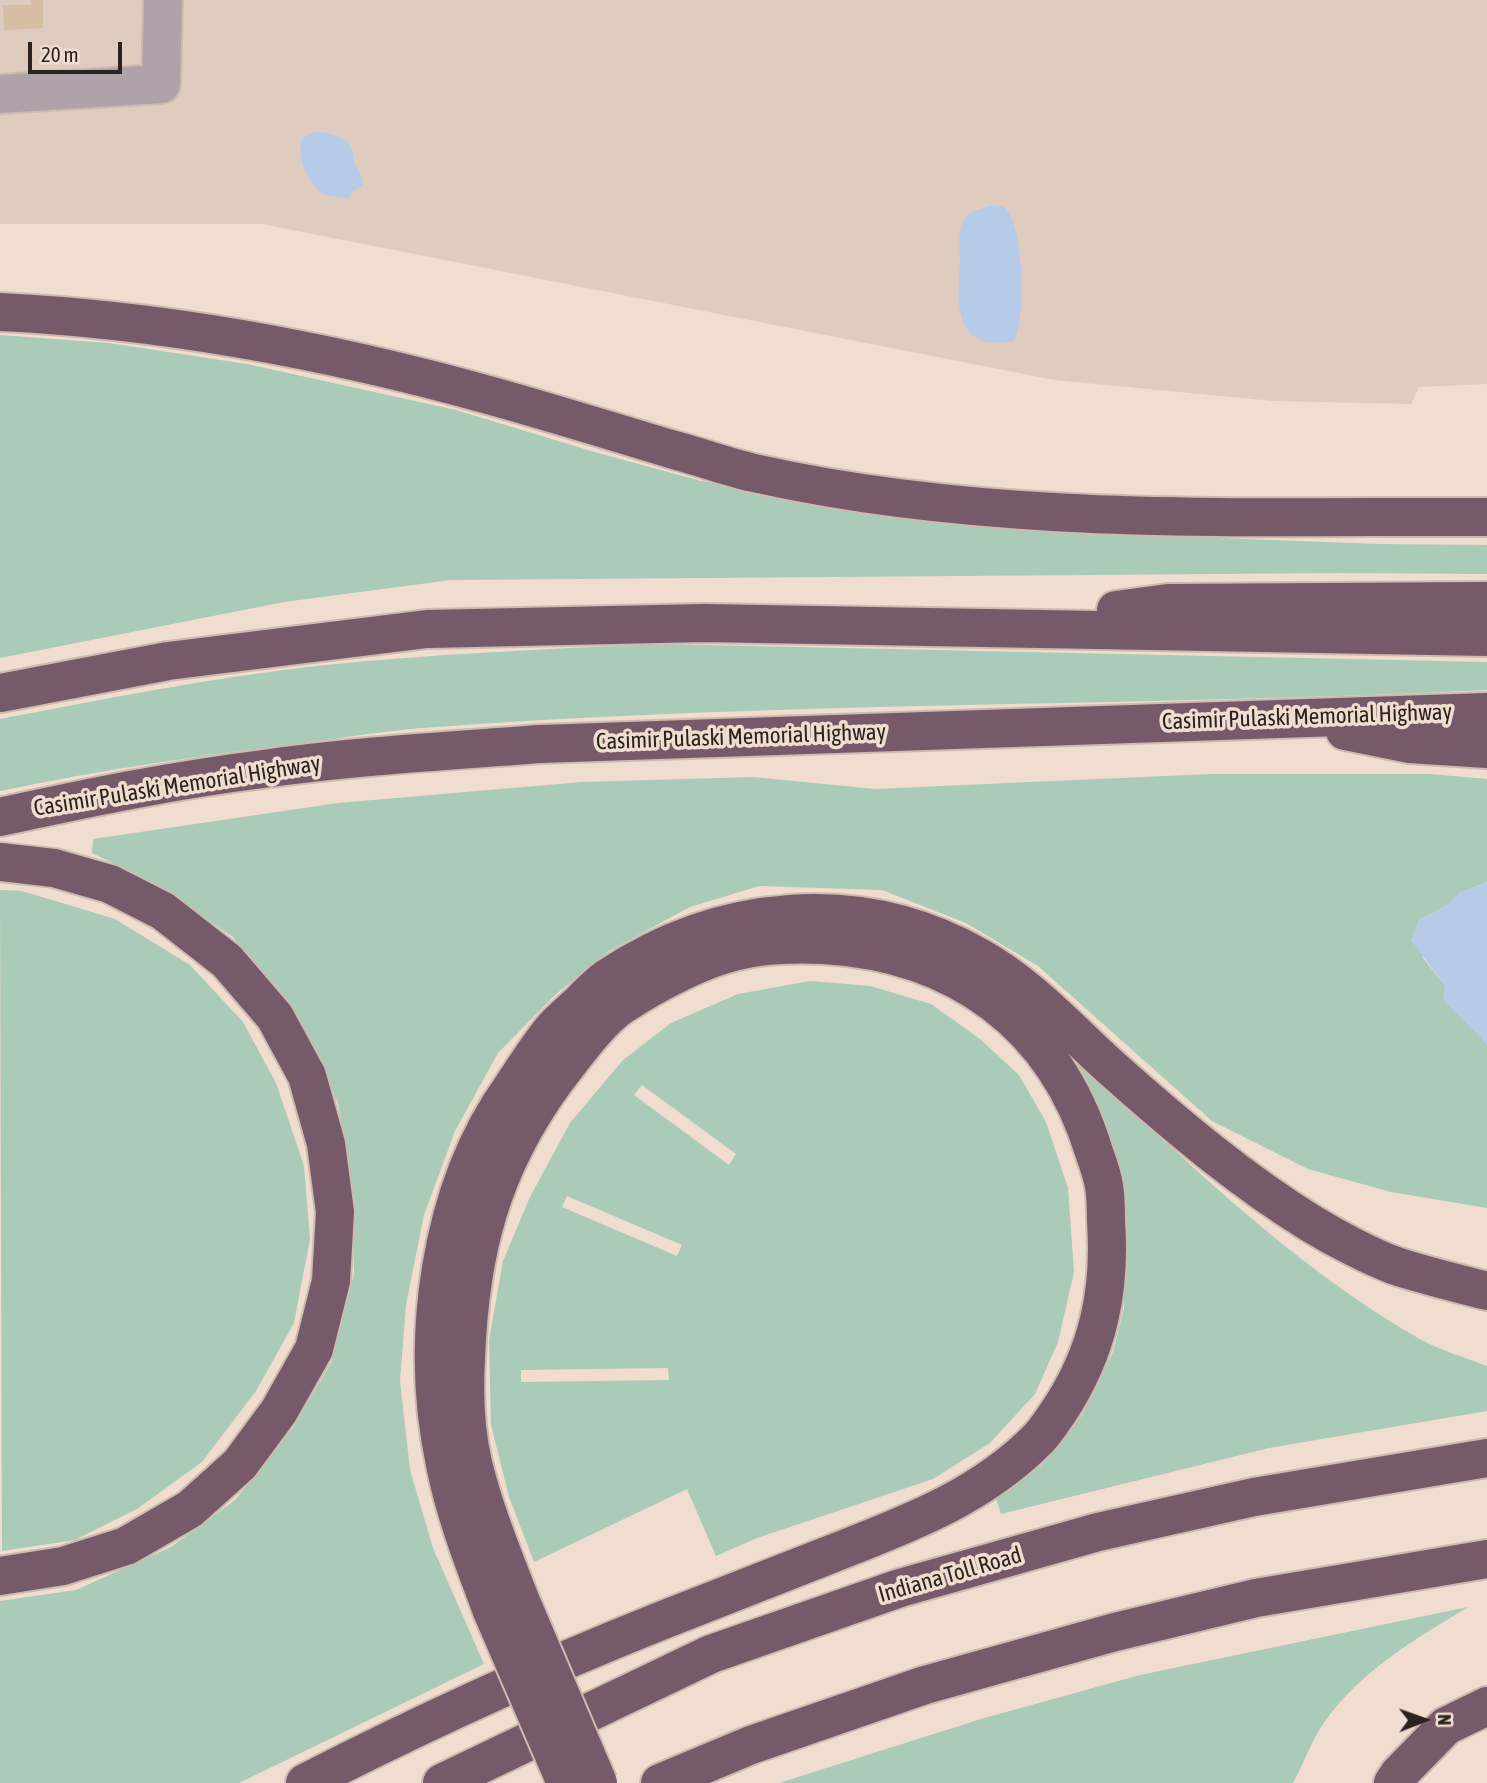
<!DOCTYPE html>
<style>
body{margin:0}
#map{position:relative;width:1487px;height:1783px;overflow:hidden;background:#f1dcd0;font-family:"Asap Condensed",sans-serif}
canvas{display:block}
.north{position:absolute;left:1389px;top:1685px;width:70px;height:70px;-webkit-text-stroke:5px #f1dcd0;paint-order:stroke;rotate:89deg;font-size:19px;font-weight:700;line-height:28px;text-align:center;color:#2b231f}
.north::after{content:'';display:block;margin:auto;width:24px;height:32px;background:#2b231f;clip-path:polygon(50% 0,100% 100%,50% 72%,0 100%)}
.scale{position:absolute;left:28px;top:42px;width:94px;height:32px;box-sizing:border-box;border:4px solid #2b231f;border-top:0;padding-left:9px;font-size:21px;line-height:24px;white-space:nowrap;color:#2b231f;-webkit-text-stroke:5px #f1dcd0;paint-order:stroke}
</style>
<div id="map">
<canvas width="1487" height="1783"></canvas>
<div class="north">N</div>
<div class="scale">20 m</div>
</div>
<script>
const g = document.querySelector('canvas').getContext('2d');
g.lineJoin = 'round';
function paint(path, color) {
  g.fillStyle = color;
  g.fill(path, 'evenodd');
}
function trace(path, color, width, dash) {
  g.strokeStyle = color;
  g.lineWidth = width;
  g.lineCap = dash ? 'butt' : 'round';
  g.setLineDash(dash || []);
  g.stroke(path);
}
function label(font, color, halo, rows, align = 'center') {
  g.font = font + ' "Asap Condensed",sans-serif';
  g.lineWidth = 7;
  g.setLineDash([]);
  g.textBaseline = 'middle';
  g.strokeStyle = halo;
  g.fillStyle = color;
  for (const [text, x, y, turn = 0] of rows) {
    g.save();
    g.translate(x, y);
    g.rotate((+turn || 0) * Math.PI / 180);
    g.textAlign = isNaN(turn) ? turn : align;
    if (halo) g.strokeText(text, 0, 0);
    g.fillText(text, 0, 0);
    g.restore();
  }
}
paint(new Path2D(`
 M0,0H1487V384L1419,387L1411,404L1273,401L1054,380L262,224H0Z`), '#e0cbbf');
paint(new Path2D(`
 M0,335L109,343L247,364L456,410L591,451L701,481L912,519L1030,531L1380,544L1487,545V574L1341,573L451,580L284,602L0,658Z
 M661,644L1487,662V690C1132,707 777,701 423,728C383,731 343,738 304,743C202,755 100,770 0,791V719C105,699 210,678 316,666C431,654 546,649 661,644Z
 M1210,774H1430L1487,779V882L1461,892L1449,904L1418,921L1423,958L1445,986L1467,1022L1487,1044V1208L1391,1192L1308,1169L1212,1121L1038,966L966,923L882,890L759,886L690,907L609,951L555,995L498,1053L455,1131L424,1215L406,1305L400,1381L410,1470L433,1548L484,1664L239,1783H0V1601L76,1590L171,1547L235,1500L293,1428L332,1361L354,1274L353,1192L338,1103L294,1016L233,937L154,883L92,853L93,839L338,803L582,782L753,777L875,789Z
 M0,890L22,891L115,919L190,965L243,1022L276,1083L304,1166L310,1239L294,1323L256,1391L202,1462L137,1509L75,1540L2,1551Z
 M810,981L870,986L931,1004L980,1039L1019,1075L1046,1122L1068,1188L1074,1272L1058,1342L1035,1394L990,1443L933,1479L757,1538L716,1556L687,1489L534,1562L509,1497L491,1425L489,1340L503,1261L530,1197L570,1123L623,1060L671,1023L738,994ZM642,1085L736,1154L729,1165L634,1095ZM567,1196L682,1245L677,1256L562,1207ZM668,1368L669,1380L521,1382V1370Z
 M1072,1054C1178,1154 1291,1265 1418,1338C1439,1350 1464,1357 1487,1366V1411L1269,1448L1001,1514L996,1498L1041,1466L1082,1415L1113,1352L1124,1308L1123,1247L1066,1062Z
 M1468,1607C1414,1640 1363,1669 1325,1721C1312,1739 1304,1763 1293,1783H779L981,1719L1140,1675Z`), '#a9cbb8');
paint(new Path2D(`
 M316,132C327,132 345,136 351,147C352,148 353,158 353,159C357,170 362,171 363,185L353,191L348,198L323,195C308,181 296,159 302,138Z
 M989,206C995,206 1000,205 1005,208C1024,224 1026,320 1014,341C953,353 957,303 960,261C960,248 957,229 965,218C972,210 980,209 989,206Z
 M1487,882V1044L1443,1000L1445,986L1411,940L1418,921L1449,904L1461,892Z`), '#b6cbe7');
paint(new Path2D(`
 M31,0H43V28L4,30L3,5H31Z`), '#d7bda4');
const minor = new Path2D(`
 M0,94L161,84L163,0`);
const highway = new Path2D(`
 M0,312C167,320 331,351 492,396C553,413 614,432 674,450C701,457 727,467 754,473C995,527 1242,516 1487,517
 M1116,610L1168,603L1487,601
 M0,693L168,661L427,629L705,623L1487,637
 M1345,731L1409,744L1487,749
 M0,817C87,798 174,780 263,769C355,756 447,751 540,744L1487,712
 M0,862L54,868L110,884L163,911L227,961L275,1017L307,1076L326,1144L335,1212L331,1281L314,1349L279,1411L240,1464L190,1509L126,1546L63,1566L0,1576
 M492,1611C474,1563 455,1515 445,1464C419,1342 438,1190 512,1087C525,1068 537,1048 551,1031C560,1020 572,1011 582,1001C590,993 598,984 607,978C719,903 860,889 979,957C1031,986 1072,1033 1116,1072C1178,1127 1242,1181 1312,1224C1335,1238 1371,1257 1396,1266C1426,1276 1457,1283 1487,1291
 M305,1783C420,1724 538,1670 658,1622C717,1599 776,1576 834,1553C908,1524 981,1497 1038,1439C1046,1431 1052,1421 1059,1411C1098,1352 1111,1291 1106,1221C1106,1210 1106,1197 1104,1186C1102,1174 1098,1163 1094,1152C1055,1024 957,953 824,945C797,944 768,944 742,950C705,957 656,983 624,1004C600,1019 572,1059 554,1082C491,1169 470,1252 466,1358C464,1393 465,1429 473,1463C484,1509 502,1553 519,1597
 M442,1783L711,1654L900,1588L1098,1532L1254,1497L1487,1458
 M660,1783L751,1745L925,1685L1115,1632L1256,1598L1487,1559
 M1393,1783L1399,1774L1446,1726L1487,1706`);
trace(minor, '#cdbbb0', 42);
trace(highway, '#cdbbb0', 42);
trace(minor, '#b0a2a9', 38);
trace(highway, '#775a6a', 38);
const highwayBridge = new Path2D(`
 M519,1597L598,1783
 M492,1611L566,1783`);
trace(highwayBridge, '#cdbbb0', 42, []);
trace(highwayBridge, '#775a6a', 38);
label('23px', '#2b231f', '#f1dcd0', [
 ["Casimir Pulaski Memorial Highway",1307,717,-2],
 ["Casimir Pulaski Memorial Highway",741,737,-2],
 ["Casimir Pulaski Memorial Highway",177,786,-9],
 ["Indiana Toll Road",950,1575,-16]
]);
</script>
